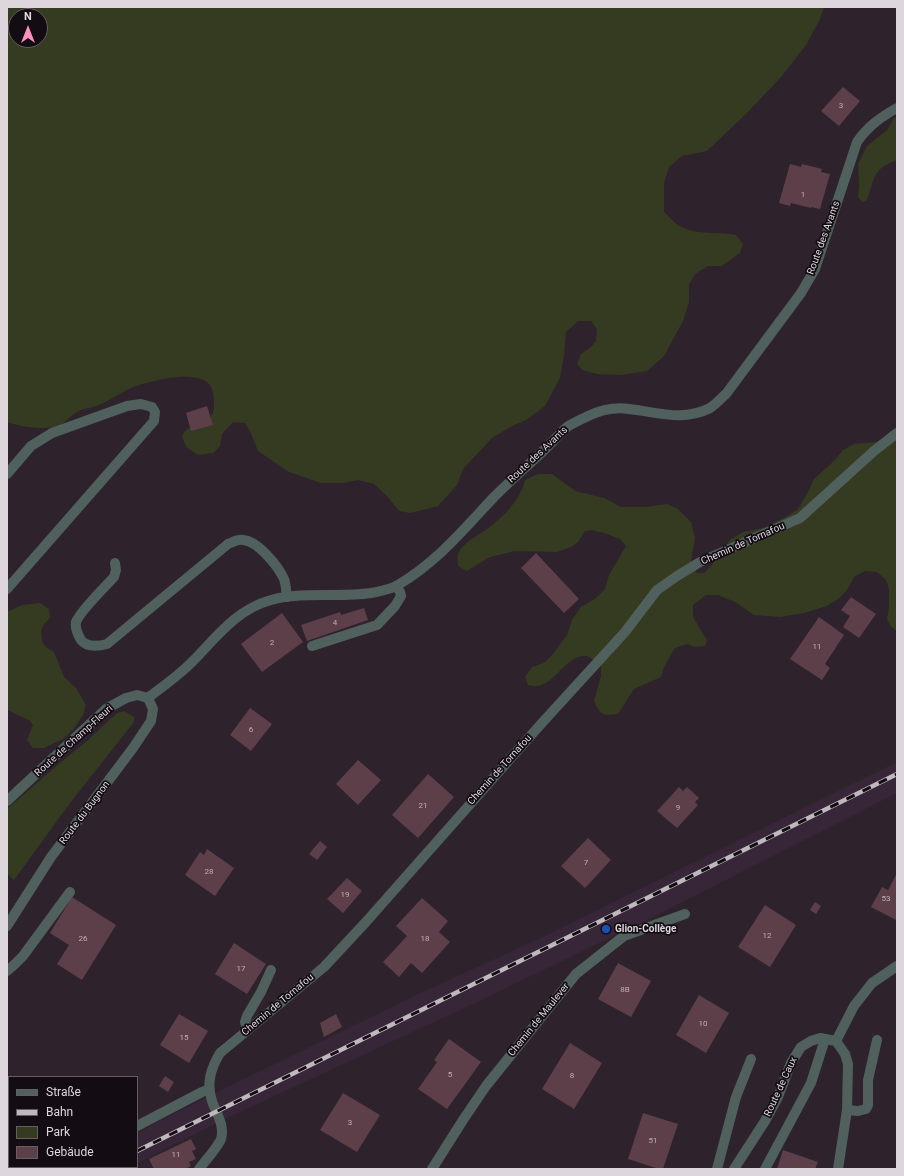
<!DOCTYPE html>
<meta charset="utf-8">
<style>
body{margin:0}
#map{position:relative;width:904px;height:1176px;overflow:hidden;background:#2e222d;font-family:Roboto,sans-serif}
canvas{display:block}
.frame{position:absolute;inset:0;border:8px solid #ded6dd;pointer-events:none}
.legend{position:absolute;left:8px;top:1076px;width:130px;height:92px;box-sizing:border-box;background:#130d13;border:1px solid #645d64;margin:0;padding:5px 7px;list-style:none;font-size:12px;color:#ded6dd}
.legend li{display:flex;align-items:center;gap:8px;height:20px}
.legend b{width:20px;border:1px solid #645d64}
.north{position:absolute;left:8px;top:8px;width:40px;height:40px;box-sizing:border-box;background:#130d13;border:1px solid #645d64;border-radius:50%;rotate:0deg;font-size:11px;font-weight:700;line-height:16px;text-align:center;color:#ded6dd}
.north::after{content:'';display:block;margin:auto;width:14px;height:18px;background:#fe8ebc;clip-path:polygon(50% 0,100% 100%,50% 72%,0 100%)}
</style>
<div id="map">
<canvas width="904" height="1176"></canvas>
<div class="frame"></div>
<ul class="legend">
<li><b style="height:5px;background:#50605c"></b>Straße</li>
<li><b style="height:5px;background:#c0b7bf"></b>Bahn</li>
<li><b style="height:11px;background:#353b21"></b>Park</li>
<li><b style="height:11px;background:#5d3f4a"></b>Gebäude</li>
</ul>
<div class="north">N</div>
</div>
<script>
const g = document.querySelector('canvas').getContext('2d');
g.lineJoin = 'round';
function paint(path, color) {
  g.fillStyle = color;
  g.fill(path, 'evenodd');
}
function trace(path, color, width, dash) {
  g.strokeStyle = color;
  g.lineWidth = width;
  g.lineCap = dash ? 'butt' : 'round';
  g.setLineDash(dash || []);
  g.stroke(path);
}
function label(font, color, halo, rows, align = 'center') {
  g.font = font + ' Roboto,sans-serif';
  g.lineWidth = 3.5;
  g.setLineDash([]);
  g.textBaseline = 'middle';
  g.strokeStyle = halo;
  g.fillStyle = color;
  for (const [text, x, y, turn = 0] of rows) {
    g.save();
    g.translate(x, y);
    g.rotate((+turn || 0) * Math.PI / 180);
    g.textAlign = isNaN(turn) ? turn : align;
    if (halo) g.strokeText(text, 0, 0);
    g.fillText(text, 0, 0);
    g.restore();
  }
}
paint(new Path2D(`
 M897,762V793L645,921L471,1005L229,1117L137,1163V1133L201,1100L416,995L547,935Z`), '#372637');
paint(new Path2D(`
 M7,7H824L820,19L806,45L782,76L747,113L707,151L682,156L669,167L664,183V212C669,216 674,223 680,226C697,236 718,231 736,235L743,244L740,253L722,266H708L695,274L689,285V302L683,321L664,356L647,371L621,375L597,374L582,370L577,364L581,354L591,347L596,341L597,329L591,321H578L566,332L564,355L560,378L545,406L526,420L512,426L492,438L463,469L457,485L438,506L410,513L399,511L387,496L374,484L358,480L343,483H321L289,472L258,451L250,431L245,423L233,422L222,434L220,446L213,453L198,455L186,447L182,436C183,434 184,432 185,431C194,424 208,425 213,413C215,409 214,394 212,389C205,366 149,381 133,387C122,392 112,399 101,404C93,408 83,408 75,413C70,416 66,422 61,425C46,431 22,427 7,422ZM16,16H40V40H16Z
 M897,117V160C872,169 875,178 867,200L862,202L858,197L859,185L858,164L867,146L887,130L894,118Z
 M897,440V631L891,627L887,619L889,607V589L886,580L877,572L865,571L854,577L847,590L838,599L827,606L804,613L780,617L754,615L735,602L718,595H706L693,605V617L707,640L705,646L694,647L688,644L675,648L664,667L661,677L634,689L618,714C603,716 600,715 594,701L601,676V666L588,656C585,656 581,656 578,657C559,665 550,692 528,685L525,677L532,667L544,663L553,654L567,635L572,620L581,607L596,598L605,589L609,575L626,546L620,539L604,533L592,530L585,531L578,542L571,547L557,552L515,551L490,557L467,571L458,566C458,562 457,558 458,554C463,542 476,537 486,530C503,517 520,501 525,480L538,474H552L575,491L604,498L621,507H645L667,504L678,509L691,522L695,538L691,561L697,573H704L711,566L730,540L743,532L763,528L786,517L798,509L807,494L814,479L835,460L843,450L854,444Z
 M40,603L49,609L50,618L44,624L41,630L42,642L47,648L54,652L64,677L76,688L86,705L83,715L73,730L63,739L44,748H33L27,740L33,725L29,720L7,710V612L22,605Z
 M124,711L134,717V722L70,803L14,880L7,874V809L61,762L87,741L117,713Z`), '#353b21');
paint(new Path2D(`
 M843,87L860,101L839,126L821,111Z
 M790,164L801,167L802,164L822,169L821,172L830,174L820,209L811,207V208L791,203L790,206L779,203Z
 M207,406L213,425L191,431L186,413Z
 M536,553L579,599L564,613L521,568Z
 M851,597L876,614L859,638L843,627L850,616L841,610Z
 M364,608L368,620L307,641L301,625L340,612L341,615Z
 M282,613L303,642L262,672L241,644Z
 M819,617L844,635L825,664L830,668L822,680L790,659Z
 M250,708L272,724L251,751L230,735Z
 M358,760L381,780L358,805L336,784Z
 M428,774L454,797L418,838L392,815Z
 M679,787L683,791L687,787L699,798L695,802L698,805L677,828L657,811Z
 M588,838L611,860L585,888L561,866Z
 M320,841L327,847L317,860L309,854Z
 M207,849L234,868L215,896L185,875L200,852L204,855Z
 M897,873V917L896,920L871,907L882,887L888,890Z
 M347,878L362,891L343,913L327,899Z
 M72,897L116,925L82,980L57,964L69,945L50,933Z
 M422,898L448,921L439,932L450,942L422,973L411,963L399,977L383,962L407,936L396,926Z
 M815,902L821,906L816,914L810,910Z
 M765,905L796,925L770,967L738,947Z
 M234,943L266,964L247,994L215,974Z
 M618,963L651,981L631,1017L598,999Z
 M699,995L729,1013L706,1053L676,1035Z
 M179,1014L208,1031L189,1063L160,1045Z
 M336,1014L342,1027L324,1037L320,1023Z
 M449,1039L481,1062L447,1109L418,1089L437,1062L434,1060Z
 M570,1043L602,1063L574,1109L542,1089Z
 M165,1076L174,1082L168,1092L159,1086Z
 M343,1093L380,1115L357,1152L320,1130Z
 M643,1113L678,1124L663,1169H659L628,1159Z
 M191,1139L196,1149L192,1151L196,1159L189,1162L191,1166L185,1169H154L149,1159Z
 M783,1150L818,1162L815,1169H777Z`), '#5d3f4a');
trace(new Path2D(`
 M7,474L31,446L52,433L127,406L141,404L152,407L155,412L154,421L7,589
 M115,563L116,570L114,577C105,587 80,611 76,622C75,627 78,635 81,640C87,648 99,646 107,644L228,544C233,542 238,539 243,540C258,541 278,566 284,579C286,584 286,591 287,597
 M312,646L377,625L395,606L401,596L400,592L396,586
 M7,971L14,965L23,956L70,892
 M248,1030L245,1022L247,1016L261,992L271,970
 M836,1041L854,1006L872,983L897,966
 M847,1110L858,1111L866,1109L868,1105V1080L877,1040
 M137,1126L202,1092L209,1089
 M432,1169L463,1120L486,1086L576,974L624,936L685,914
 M717,1169L736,1097L751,1059
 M765,1169L811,1083L825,1039`), '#50605c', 10);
trace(new Path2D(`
 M148,698C162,687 178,676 191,663C216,638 235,610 271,600C303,591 339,598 371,593C380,591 390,590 398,585C438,561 463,530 494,497C509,482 525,468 540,454C549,446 558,435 567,427C573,423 582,419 588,416C601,410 616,407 629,409C657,412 683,422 710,408C716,404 721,398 726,394L801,293L815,269L857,142C868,126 881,117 897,108
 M7,801L106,709L126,698L137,695L148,698
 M7,926L51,857L133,748L151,721L153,709L148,698
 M199,1169C205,1161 218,1147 221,1139C225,1125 216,1113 212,1101C206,1083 211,1068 220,1053L324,967L365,923L541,724L625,632L657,590L677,576L700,562L800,518L874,451L897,433
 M734,1169L765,1121L778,1097L791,1063L801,1047L811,1041L820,1038L836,1041L845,1054L848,1064L847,1110L838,1169`), '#50605c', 10);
const rail = new Path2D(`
 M137,1151L897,774
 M101,1169L105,1167`);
trace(rail, '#c0b7bf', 4.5);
trace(rail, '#130d13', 3, [9]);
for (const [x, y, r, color] of [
 [606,929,5,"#1a4fb4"]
]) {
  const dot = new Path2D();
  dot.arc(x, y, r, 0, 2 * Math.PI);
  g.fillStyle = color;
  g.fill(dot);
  trace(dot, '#130d13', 1.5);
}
label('8px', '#beb0b8', null, [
 ["3",841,106],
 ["1",803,195],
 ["4",335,623],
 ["2",272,643],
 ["11",817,647],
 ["6",251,730],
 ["21",423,806],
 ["9",678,808],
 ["7",586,863],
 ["28",209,872],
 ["19",345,895],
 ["53",886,899],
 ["12",767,936],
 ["26",83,939],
 ["18",425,939],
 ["17",241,969],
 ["8B",625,990],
 ["10",703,1024],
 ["15",184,1038],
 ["5",450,1075],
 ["8",572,1076],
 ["3",350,1123],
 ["51",653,1141],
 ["11",176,1155]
]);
label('10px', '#ded6dd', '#130d13', [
 ["Route des Avants",824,238,-70],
 ["Route des Avants",538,455,-43],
 ["Chemin de Tornafou",743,544,-24],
 ["Route de Champ-Fleuri",74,741,-42],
 ["Chemin de Tornafou",500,770,-48],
 ["Route du Bugnon",85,813,-53],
 ["Chemin de Tornafou",278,1005,-40],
 ["Chemin de Maulever",539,1020,-51],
 ["Route de Caux",781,1087,-65]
]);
label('bold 10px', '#ded6dd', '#130d13', [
 ["Glion-Collège",615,929]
], 'left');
</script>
